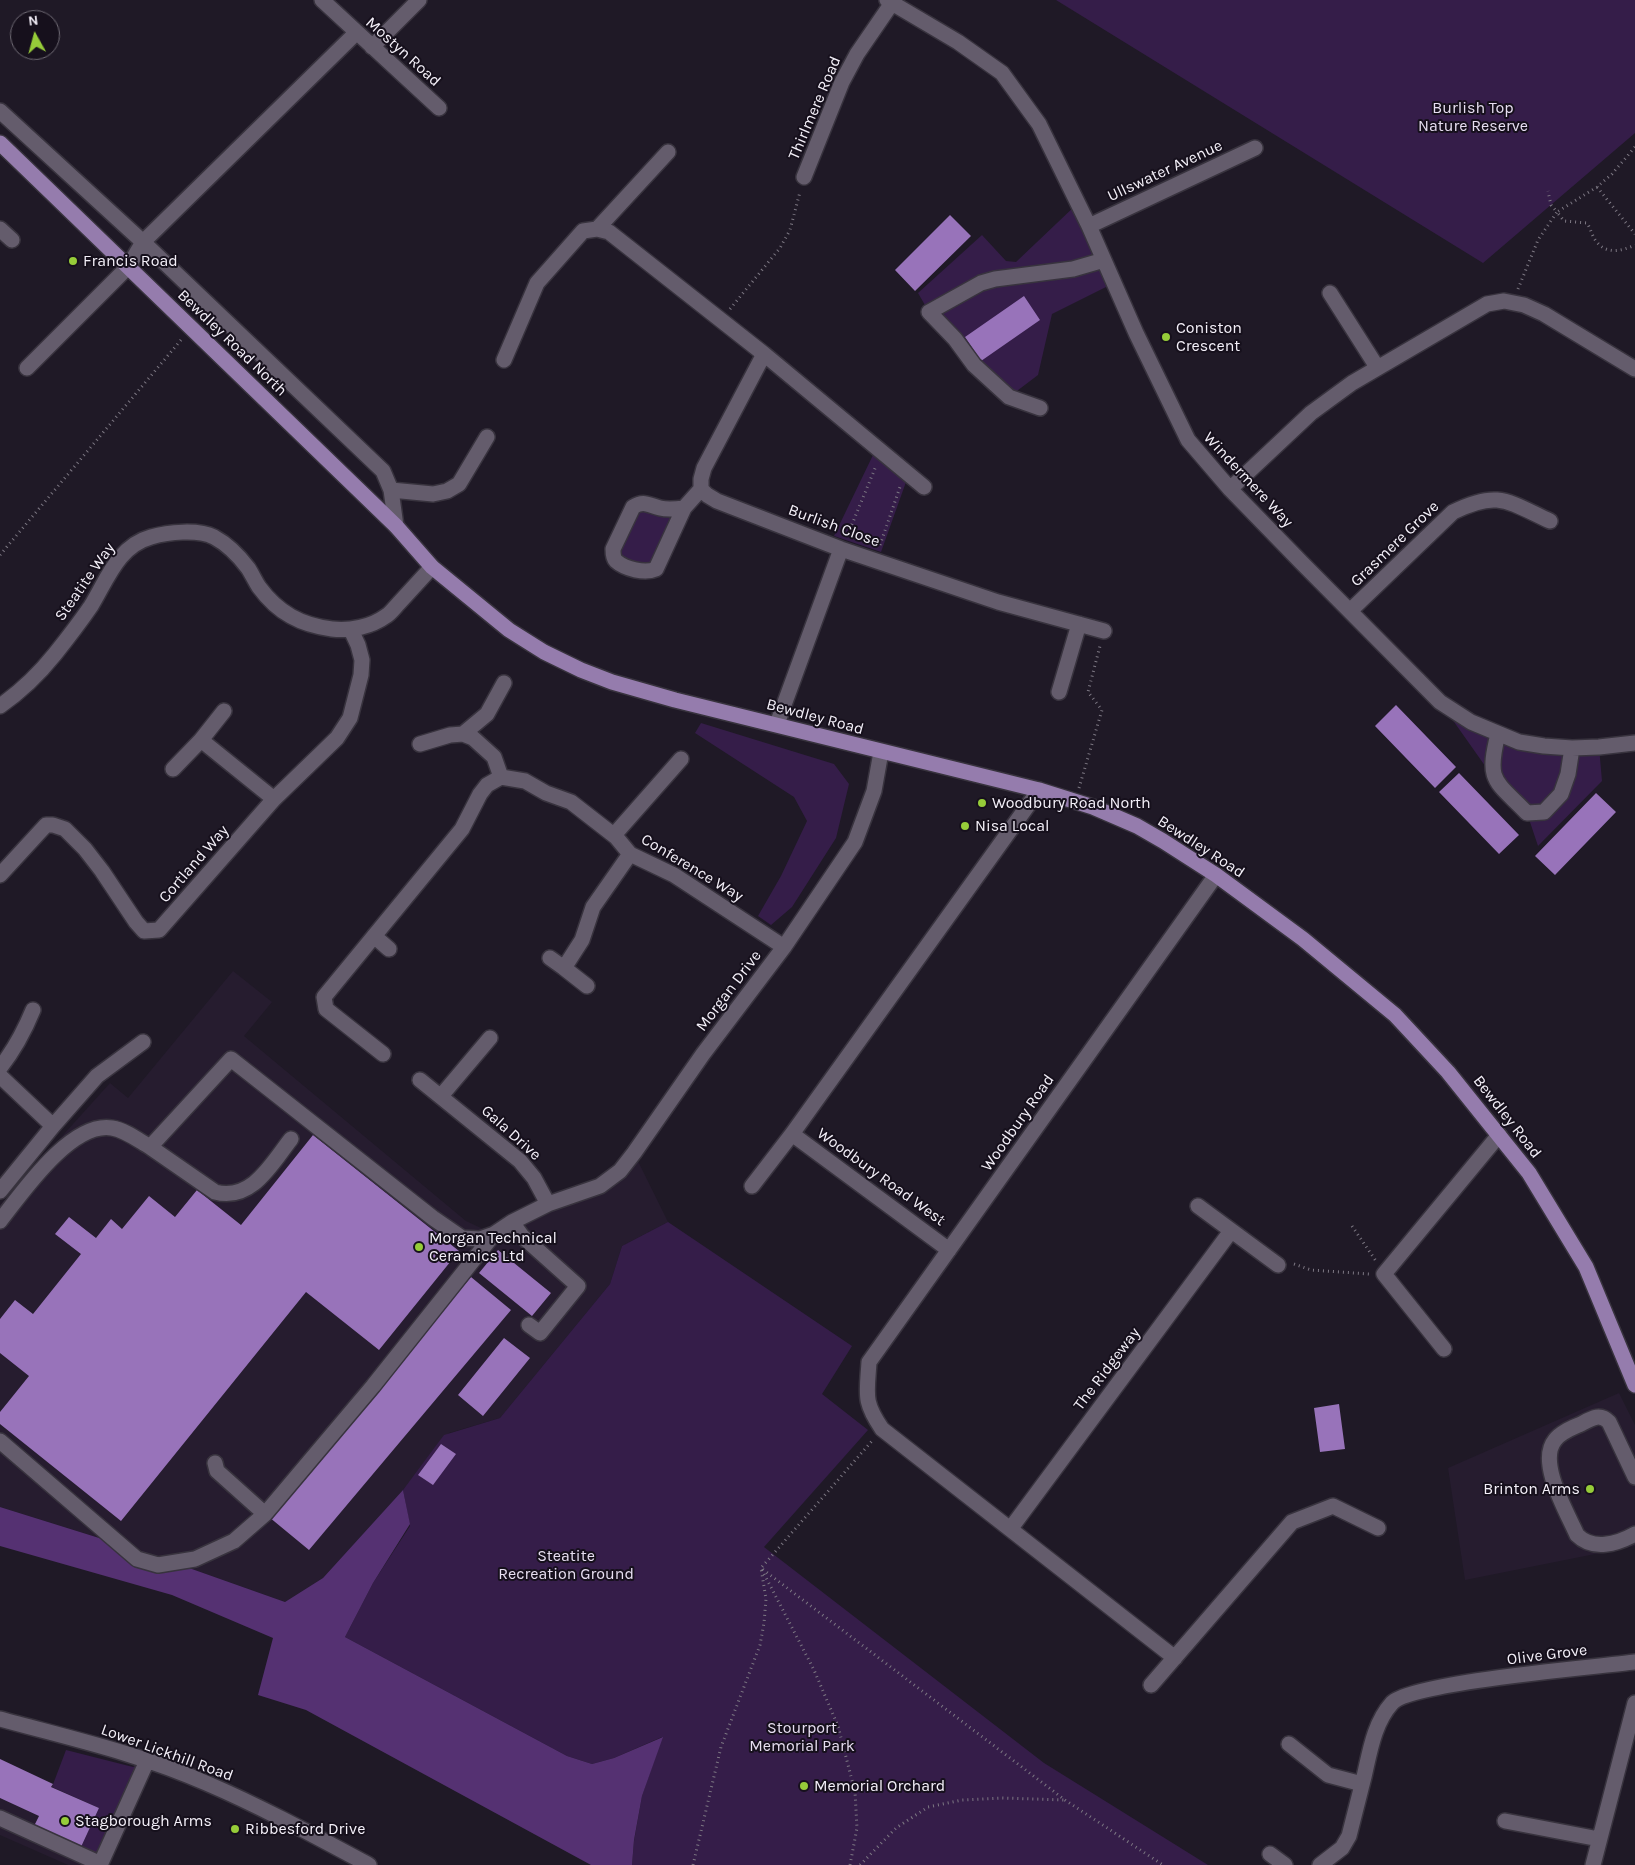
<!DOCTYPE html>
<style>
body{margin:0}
#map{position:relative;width:1635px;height:1865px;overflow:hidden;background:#1f1926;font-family:Karla,sans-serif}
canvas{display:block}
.north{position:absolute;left:10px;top:10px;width:50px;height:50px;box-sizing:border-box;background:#16101c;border:1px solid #6f6a74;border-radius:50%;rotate:353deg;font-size:14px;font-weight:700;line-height:20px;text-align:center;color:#f4f0f9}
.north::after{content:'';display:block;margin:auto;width:18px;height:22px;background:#96cc39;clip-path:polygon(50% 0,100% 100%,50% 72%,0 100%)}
</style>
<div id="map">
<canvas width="1635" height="1865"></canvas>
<div class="north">N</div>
</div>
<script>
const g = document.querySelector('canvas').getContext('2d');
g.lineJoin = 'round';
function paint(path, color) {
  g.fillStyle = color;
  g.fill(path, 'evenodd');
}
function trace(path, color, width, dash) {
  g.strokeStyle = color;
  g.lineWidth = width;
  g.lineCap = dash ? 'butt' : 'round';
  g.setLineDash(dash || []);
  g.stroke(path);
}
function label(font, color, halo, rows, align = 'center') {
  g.font = font + ' Karla,sans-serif';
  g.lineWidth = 4;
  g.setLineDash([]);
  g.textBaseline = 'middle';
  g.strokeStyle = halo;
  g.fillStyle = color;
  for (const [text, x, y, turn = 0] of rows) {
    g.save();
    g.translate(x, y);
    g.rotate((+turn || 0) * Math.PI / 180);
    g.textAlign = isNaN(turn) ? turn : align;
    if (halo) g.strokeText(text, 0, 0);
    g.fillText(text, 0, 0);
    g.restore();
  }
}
paint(new Path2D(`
 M233,971L272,1002L244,1036L466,1221L494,1234L600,1186L634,1153L668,1222L622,1246L610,1284L500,1418L449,1433L403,1490L323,1578L285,1602L144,1552L0,1507V1205L110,1083L128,1098Z
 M1619,1393L1635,1425V1546L1465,1580L1448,1468Z
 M0,1798L39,1816L34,1826L100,1865H68L0,1835Z`), '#261c2f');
paint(new Path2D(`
 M1056,0H1635V133L1483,263Z
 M1077,204L1114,283L1052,314L1038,375L1009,397L929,312L918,293L982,235L1006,261L1016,262Z
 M873,455L906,482L881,552L834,536Z
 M633,507L684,508L656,569L617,562Z
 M1440,702L1495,733L1599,747L1602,781L1538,846L1527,813L1495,780Z
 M701,723L834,764L849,784L836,838L792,907L771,925L758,916L781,876L807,821L794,797L695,733Z
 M668,1222L852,1346L822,1394L868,1430L764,1547L1044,1763L1208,1865H632L634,1841L642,1796L662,1737L614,1758L592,1764L567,1756L345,1637L373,1583L410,1526L403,1490L444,1435L500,1418L610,1284L622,1246Z
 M66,1750L133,1767L147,1761L103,1857L81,1847L99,1808L52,1787Z`), '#351d49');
paint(new Path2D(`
 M403,1490L410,1524L373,1583L345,1637L567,1756L592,1764L614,1758L663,1737L642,1796L634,1840L632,1865H591L306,1710L258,1695L273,1638L172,1595L0,1546V1507L144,1552L285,1602L323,1578Z`), '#553172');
paint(new Path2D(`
 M950,215L971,236L915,291L895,270Z
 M1024,296L1040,320L981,361L965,337Z
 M1396,705L1456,767L1435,788L1375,726Z
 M1459,773L1519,835L1499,854L1439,792Z
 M1596,793L1616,812L1555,875L1535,856Z
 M313,1135L459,1251L379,1350L306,1292L121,1521L0,1424V1412L29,1376L0,1353V1319L15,1300L33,1314L81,1254L55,1234L69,1217L96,1238L111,1219L122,1229L149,1196L175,1217L197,1190L241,1225Z
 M498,1250L551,1293L532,1316L479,1273Z
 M471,1277L511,1310L309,1550L269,1517Z
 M504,1338L530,1358L483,1416L458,1395Z
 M1339,1404L1345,1449L1320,1452L1314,1408Z
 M441,1444L456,1454L433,1485L418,1475Z
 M0,1759L53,1784L51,1787L99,1808L81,1847L34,1826L39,1816L0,1798Z`), '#9873ba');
const minor = new Path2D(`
 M322,0L439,108
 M887,0L958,42L1002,73L1039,124L1089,226L1136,333L1188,440L1230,489L1301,562L1440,702L1471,722L1519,742L1544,746L1572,748L1599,747L1635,743
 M372,47L419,0
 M0,111L143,242L383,471L391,490L396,526
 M804,177L842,82L857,54L892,3
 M1089,226L1255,148
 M0,229L12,240
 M597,229L668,152
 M1330,293L1377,367
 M764,354L704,468L701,479V489L707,495L717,501L841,549L998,602L1104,631
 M504,360L537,283L583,231L597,229L609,232L764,354L924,487
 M27,368L128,267L143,242L356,33
 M1040,408L1009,397L974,365L955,339L929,312L981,283L995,279L1073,269L1104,260
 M1230,489L1311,413L1352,383L1487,304L1504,301L1524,305L1544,314L1635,369
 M391,490L433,494L447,491L459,484L487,437
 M684,508C676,509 668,510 660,508C648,505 644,500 633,507L613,549C613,553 613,558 616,561C625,569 645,574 656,569L684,508L701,489
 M1351,610L1453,512C1498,490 1507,501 1550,521
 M1059,692L1079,624
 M0,706C20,692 39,674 55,654C67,639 80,622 91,606C107,580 118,546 151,537C168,532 198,529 214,537C227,544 239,556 248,568C252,574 255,581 259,587C278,613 301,625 332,629C350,631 371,627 386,616C391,613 395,607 399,603C410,591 421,579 432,567
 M777,724L841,549
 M463,734L487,714L504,683
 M1498,734C1486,782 1495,780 1527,813L1544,812L1561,794L1568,774L1572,748
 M201,740L274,799
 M420,744L450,735L463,734L473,738L494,757L501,777
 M173,769L201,740L224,711
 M614,835L681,759
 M0,875L46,825H53L65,829L85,849L102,871L136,922L144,931L159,930L274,799L337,738L350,718L361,675L362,660L358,645L351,630
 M374,936L389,949
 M550,958L564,968L582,940L593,907L630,854
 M564,968L587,986
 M383,1054L326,1009L324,997L462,829L480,794L487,785L501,777L525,781L546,793L571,802L616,837L630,854L674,875L784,947
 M0,1068C14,1050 24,1032 33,1010
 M0,1076L53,1126L97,1076L143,1042
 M420,1080L520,1161L534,1178L548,1204
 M441,1096L490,1038
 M792,1134L949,1250
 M150,1147L215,1192C252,1202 272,1163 291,1139
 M752,1186L792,1134L1039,790
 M0,1191L53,1126
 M1198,1206L1278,1265
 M0,1221C22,1193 71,1121 112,1128C125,1130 138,1140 150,1147L231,1059L433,1218L462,1238L480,1239L494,1234L512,1222L548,1204L600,1186L620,1171L634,1153L703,1054L784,947L855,842L874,791L881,752
 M512,1222L522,1236L578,1286L540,1333L529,1325
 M1444,1349L1384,1274L1499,1135
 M0,1441L137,1559L158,1565L195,1559L234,1541L265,1514L373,1386L494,1234
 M215,1463L217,1471L265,1514
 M1635,1477L1609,1422C1600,1413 1592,1418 1581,1424C1572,1428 1561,1432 1555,1440C1537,1462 1567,1512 1577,1535C1593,1551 1617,1544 1635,1534
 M1011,1528L1231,1231
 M1175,1658L882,1429C863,1401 867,1395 869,1362L1216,875
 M1151,1685L1292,1522L1333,1506L1378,1528
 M0,1719C69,1738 141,1754 206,1783C262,1807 315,1836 369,1865
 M1289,1744L1328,1775L1362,1784
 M0,1818L101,1864
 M1505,1821L1599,1839
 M1270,1854L1285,1865
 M100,1865L147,1761
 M1320,1865L1342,1848L1349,1836C1354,1816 1359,1796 1364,1777C1370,1751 1374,1723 1392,1703C1412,1682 1597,1667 1635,1662
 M1593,1865L1635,1703`);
const major = new Path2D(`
 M0,143L396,526L432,567L509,630L544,652L581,670L612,682L675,700L1039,790L1093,807L1137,826L1163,841L1216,875L1303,939L1395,1015L1448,1072L1529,1173L1586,1267L1635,1385`);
trace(minor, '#38333e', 18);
trace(major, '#38333e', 18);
trace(new Path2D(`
 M1635,147L1612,174L1597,187L1557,212L1564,221L1587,223C1591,229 1592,236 1596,241C1606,255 1622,251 1635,245
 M1597,187L1635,234
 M1518,289L1538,240L1557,212L1551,205L1548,191
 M730,309L780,248L790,230L800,192
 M848,534L876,466
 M880,545L900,487
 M0,555L181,340
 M1079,788L1102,710L1088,692L1100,646
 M1352,1226L1376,1261
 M1294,1264L1311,1270L1369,1274
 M693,1865L721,1747L760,1645L764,1623L766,1599L761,1568L872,1441
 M850,1865L857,1828L855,1792L838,1726L814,1670L761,1568L1065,1800L1163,1865
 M860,1865L896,1828L928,1807L962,1800L1002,1798L1065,1800`), '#7d7883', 3, [1, 4]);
trace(minor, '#645c6c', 15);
trace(major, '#957cad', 15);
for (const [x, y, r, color] of [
 [73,261,5,"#96cc39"],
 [1166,337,5,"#96cc39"],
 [982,803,5,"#96cc39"],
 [965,826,5,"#96cc39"],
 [419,1247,5,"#96cc39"],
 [1590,1489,5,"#96cc39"],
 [804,1786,5,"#96cc39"],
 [65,1821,5,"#96cc39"],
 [235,1829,5,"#96cc39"]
]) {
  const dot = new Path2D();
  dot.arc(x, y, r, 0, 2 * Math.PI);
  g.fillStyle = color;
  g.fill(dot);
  trace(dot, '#16101c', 2);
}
label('16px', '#f4f0f9', '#16101c', [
 ["Mostyn Road",403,52,42],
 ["Thirlmere Road",815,108,-67],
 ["Ullswater Avenue",1165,171,-25],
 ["Bewdley Road North",232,343,44],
 ["Windermere Way",1248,480,47],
 ["Burlish Close",834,526,20],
 ["Grasmere Grove",1395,544,-44],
 ["Steatite Way",85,582,-55],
 ["Bewdley Road",815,717,15],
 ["Bewdley Road",1201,847,33],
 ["Cortland Way",194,864,-49],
 ["Conference Way",692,868,31],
 ["Morgan Drive",729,991,-53],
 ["Bewdley Road",1507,1117,52],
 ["Woodbury Road",1018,1123,-55],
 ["Gala Drive",511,1133,42],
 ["Woodbury Road West",881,1177,36],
 ["The Ridgeway",1107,1369,-53],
 ["Olive Grove",1547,1655,-7],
 ["Lower Lickhill Road",167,1753,20]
]);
label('16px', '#e7def1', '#16101c', [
 ["Burlish Top",1473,108],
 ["Nature Reserve",1473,126],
 ["Steatite",566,1556],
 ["Recreation Ground",566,1574],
 ["Stourport",802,1728],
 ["Memorial Park",802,1746]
]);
label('16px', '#f4f0f9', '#16101c', [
 ["Francis Road",83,261],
 ["Coniston",1176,328],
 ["Crescent",1176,346],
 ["Woodbury Road North",992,803],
 ["Nisa Local",975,826],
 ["Morgan Technical",429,1238],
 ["Ceramics Ltd",429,1256],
 ["Brinton Arms",1580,1489,"right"],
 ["Memorial Orchard",814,1786],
 ["Stagborough Arms",75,1821],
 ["Ribbesford Drive",245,1829]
], 'left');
</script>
